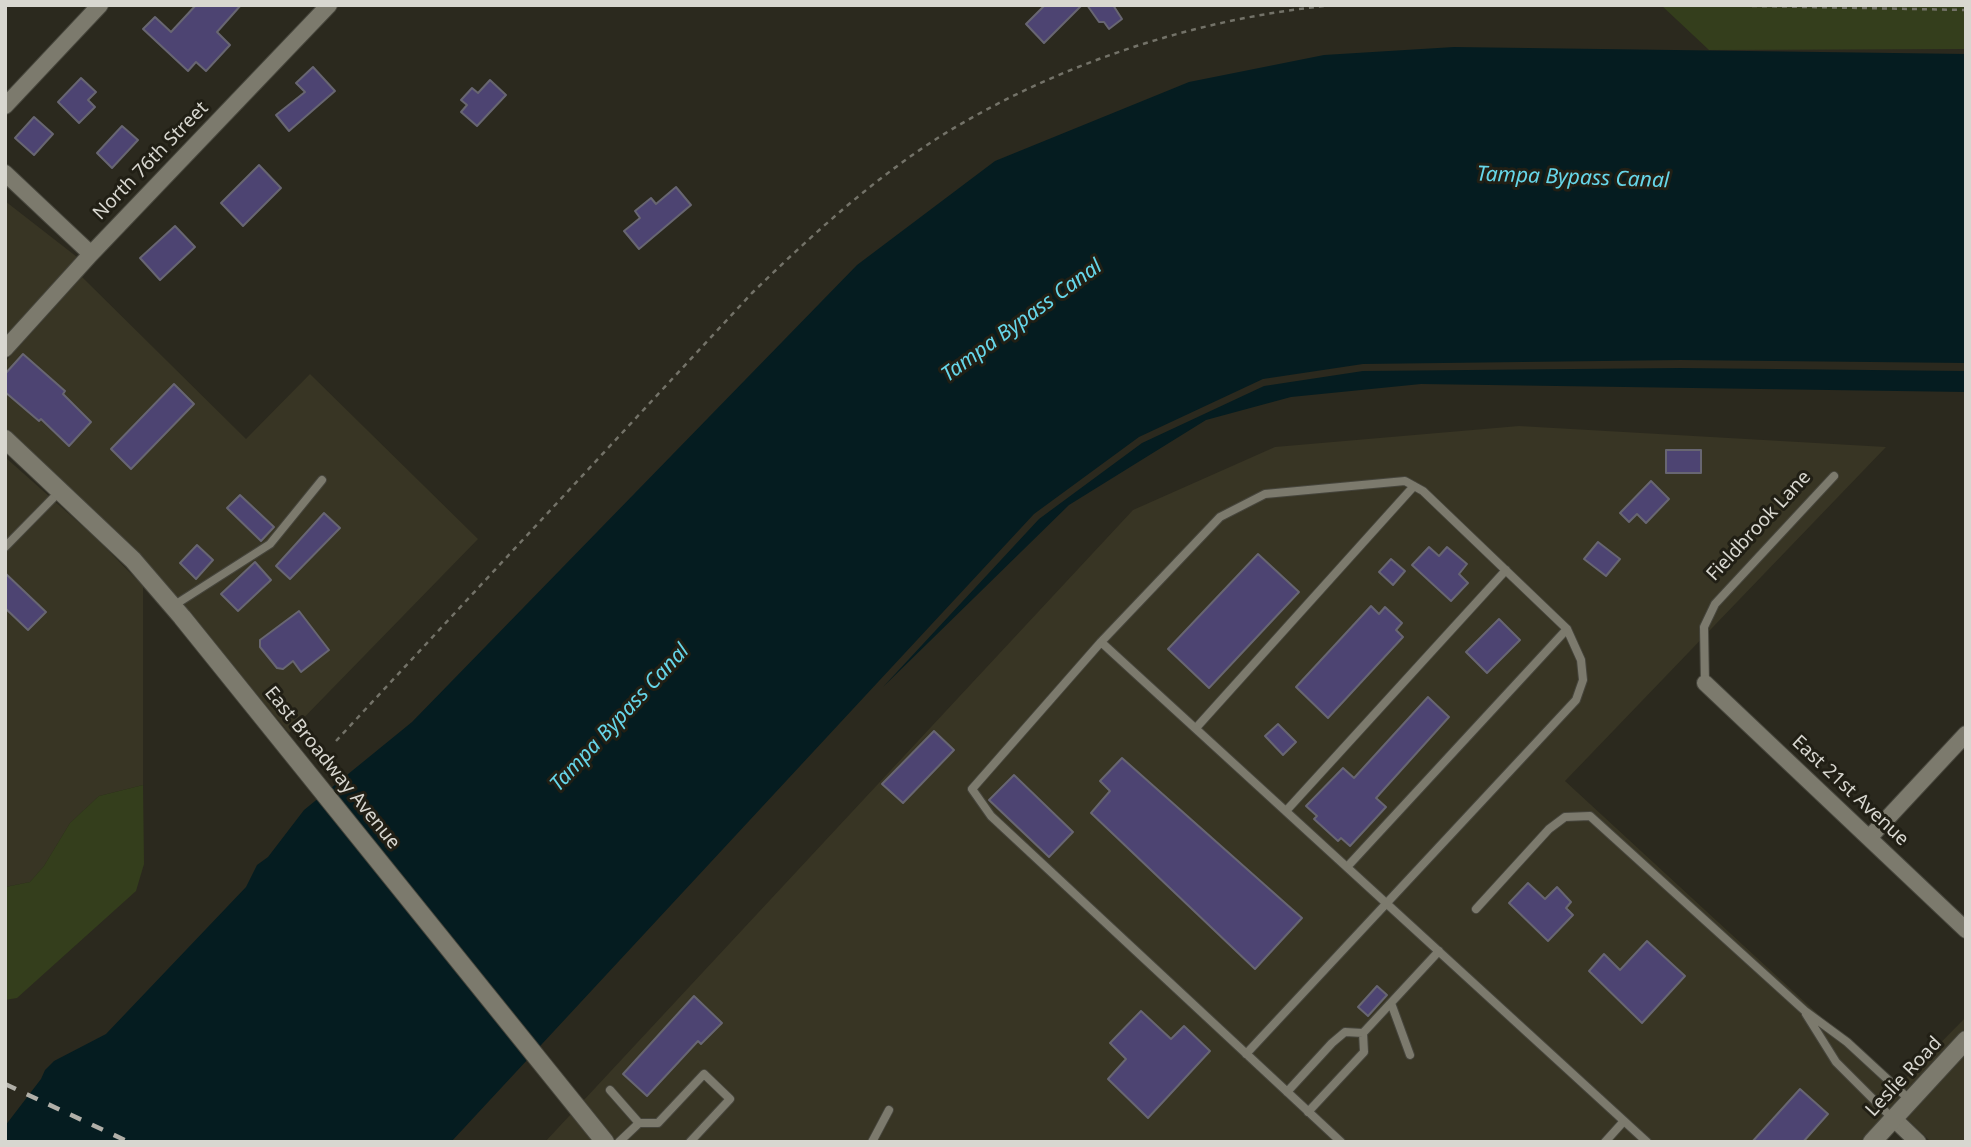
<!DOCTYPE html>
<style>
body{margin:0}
#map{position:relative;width:1971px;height:1147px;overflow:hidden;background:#2b291e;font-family:"Noto Sans",sans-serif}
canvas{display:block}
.frame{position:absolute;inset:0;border:7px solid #d8d7d0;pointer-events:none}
</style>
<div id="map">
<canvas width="1971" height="1147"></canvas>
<div class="frame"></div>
</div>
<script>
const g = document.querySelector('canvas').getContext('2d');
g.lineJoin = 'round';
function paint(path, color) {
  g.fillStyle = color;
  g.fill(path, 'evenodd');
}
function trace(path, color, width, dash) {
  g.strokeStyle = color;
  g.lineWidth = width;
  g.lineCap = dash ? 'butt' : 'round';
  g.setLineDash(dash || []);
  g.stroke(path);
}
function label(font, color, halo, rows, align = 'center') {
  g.font = font + ' "Noto Sans",sans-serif';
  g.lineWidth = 6;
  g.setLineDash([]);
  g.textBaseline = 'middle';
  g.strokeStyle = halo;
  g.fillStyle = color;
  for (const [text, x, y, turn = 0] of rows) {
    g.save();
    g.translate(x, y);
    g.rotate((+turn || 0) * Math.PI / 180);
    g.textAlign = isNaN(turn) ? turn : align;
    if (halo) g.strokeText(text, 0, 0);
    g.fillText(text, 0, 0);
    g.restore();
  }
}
paint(new Path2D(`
 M5,201L77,257L5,337Z
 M82,277L246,439L310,374L478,539L289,733L139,554L5,427V362Z
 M1519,426L1886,447L1565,781L1897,1087L1966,1017V1028L1861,1142H617L583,1101L1133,510L1275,447Z
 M5,457L96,538L143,586V785L99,796L70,823L44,866L30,882L5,887Z
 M1966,1052V1142H1931L1906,1118Z
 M571,1114L593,1142H545Z`), '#383524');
paint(new Path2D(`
 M1661,5H1966V49L1709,50Z
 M143,785L144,864L136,891L17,998L5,1000V887L30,882L44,866L70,823L99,796Z`), '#343e1c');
paint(new Path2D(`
 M1454,47L1966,54V363L1681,360L1363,364L1263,379L1139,437L1034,514L451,1142H5V1126L41,1079L45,1070L54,1061L106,1034L246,887L257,865L268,857L304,810L412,722L857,265L995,161L1189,82L1324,55Z
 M1680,368L1966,371V392L1421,384L1291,397L1206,420L1069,505L883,687L1039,519L1142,443L1264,386L1363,371Z`), '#051c20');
const building = new Path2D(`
 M196,5H241L217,32L230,45L206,71L196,62L188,71L143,29L155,17L171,32Z
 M1045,5H1082L1044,43L1026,24Z
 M1087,5H1113L1122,19L1109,29L1104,22H1099Z
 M313,67L335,91L289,131L276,115L305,92L296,83Z
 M81,78L96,92L88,100L95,107L79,123L58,102Z
 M490,80L506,95L477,126L461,112L467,105L461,100L472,88L478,93Z
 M34,117L53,134L34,155L15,138Z
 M122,126L138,140L112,168L97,153Z
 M259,165L281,188L243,226L221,203Z
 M676,187L691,205L639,249L624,231L640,218L635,211L651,198L656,204Z
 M175,226L195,247L160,280L140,258Z
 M23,354L65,391L63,394L91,422L69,446L41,419L39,421L5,392V374Z
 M174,384L194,404L131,469L111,449Z
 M1666,450H1701V473H1666Z
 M1651,481L1669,499L1646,523L1637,514L1629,522L1620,513Z
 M240,495L274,527L261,541L227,508Z
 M324,513L340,528L290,579L276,566Z
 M1598,542L1620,559L1606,576L1584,559Z
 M197,545L213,560L196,579L180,563Z
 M1429,547L1439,556L1447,547L1467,564L1459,574L1468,583L1451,601L1412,565Z
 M1258,554L1299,592L1209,688L1168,649Z
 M1391,559L1405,571L1393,585L1379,572Z
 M255,562L271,580L238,611L221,594Z
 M5,573L46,612L28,630L5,608Z
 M1371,606L1379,614L1385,607L1402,623L1396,630L1403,637L1328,718L1296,687Z
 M299,611L329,650L301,672L293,661L283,669L277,668L260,647V640Z
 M1499,619L1520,640L1487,673L1466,652Z
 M1428,697L1449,717L1376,798L1386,807L1350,846L1341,838L1338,841L1314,819L1317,816L1306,806L1343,768L1354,778Z
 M1278,724L1296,742L1283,755L1265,736Z
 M934,731L954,750L903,803L882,784Z
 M1122,758L1302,918L1255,969L1091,813L1110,791L1100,781Z
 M1014,775L1073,832L1049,857L989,800Z
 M1528,883L1545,899L1557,887L1571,902L1566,908L1573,915L1548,941L1509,903Z
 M1647,941L1685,976L1642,1023L1589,971L1604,954L1620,970Z
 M1377,986L1387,995L1368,1016L1358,1007Z
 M694,996L722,1023L701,1044L698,1041L647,1096L623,1074Z
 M1141,1011L1171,1039L1184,1026L1210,1051L1148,1118L1108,1079L1126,1059L1110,1043Z
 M1800,1089L1828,1114L1803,1142H1752Z`);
paint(building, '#4d4472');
trace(building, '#686672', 2);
const service = new Path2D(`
 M5,547L60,491
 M173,606L270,544L322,480
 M1101,642L1647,1142
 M1705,683L1704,627L1715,604L1834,476
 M1196,728L1414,486
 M1286,811L1506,570
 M1347,867L1567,629
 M1476,909L1549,829L1565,817L1590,816L1805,1011L1847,1042L1911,1101
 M1391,1003L1410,1055
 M1806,1014L1836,1062L1893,1119
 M1246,1054L1576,700L1583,680L1581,660L1567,629L1423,491L1405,481L1265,494L1220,517L1101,642L972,789L991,816L1341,1142
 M610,1090L639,1123
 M1287,1092L1332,1043L1345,1032L1363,1033
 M1308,1112L1364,1052L1363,1033L1439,951
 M619,1142L639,1123H658L704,1074L730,1099L690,1142
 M872,1142L889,1110
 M1605,1142L1624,1121`);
const minor = new Path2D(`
 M5,106L100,5
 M5,173L91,254
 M5,349L91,254L329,5
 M1705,683L1966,930
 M1869,838L1966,734
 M1894,1119L1918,1142`);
const secondary = new Path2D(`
 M5,439L133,560L182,617L605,1142
 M1872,1142L1966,1040`);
trace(service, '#46453c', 10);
trace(minor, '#46453c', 18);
trace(secondary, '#46453c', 20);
trace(new Path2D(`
 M1702,5L1966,10
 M336,741L752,293C813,234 877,175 949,131C1065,61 1200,18 1334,5`), '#737268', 2.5, [5, 5]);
trace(service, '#7c7a6d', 8);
trace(minor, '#7c7a6d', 16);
trace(secondary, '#7c7a6d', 18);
trace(new Path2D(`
 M5,1084L129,1142`), '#b1afa8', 4.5, [12, 12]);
label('19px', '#d8d7d0', '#211f15', [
 ["North 76th Street",151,161,-46],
 ["Fieldbrook Lane",1759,526,-47],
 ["East Broadway Avenue",332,768,51],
 ["East 21st Avenue",1850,791,43],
 ["Leslie Road",1904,1077,-47]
]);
label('italic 21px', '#66d6e9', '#211f15', [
 ["Tampa Bypass Canal",1573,178,2],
 ["Tampa Bypass Canal",1022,321,-36],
 ["Tampa Bypass Canal",620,718,-47]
]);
</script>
